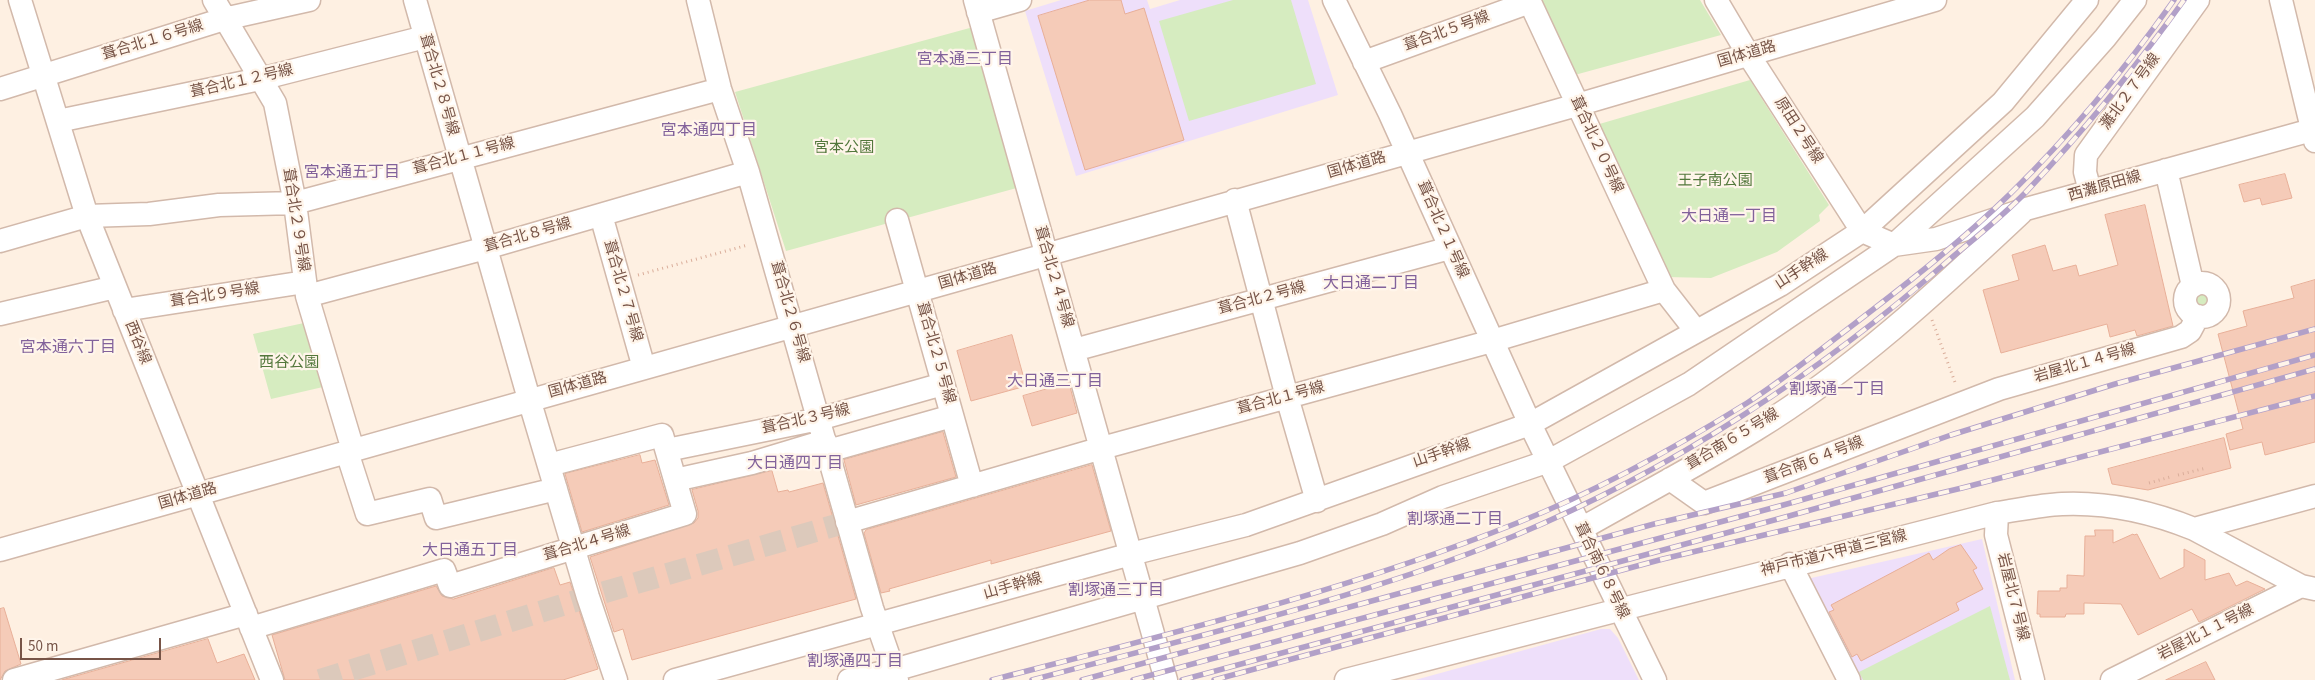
<!DOCTYPE html>
<meta charset="utf-8">
<style>
body{margin:0}
#map{position:relative;width:2315px;height:680px;overflow:hidden;background:#fef0e2;font-family:"Source Sans 3",sans-serif}
canvas{display:block}
.scale{position:absolute;left:20px;top:638px;width:141px;height:22px;box-sizing:border-box;border:2px solid #775447;border-top:0;padding-left:6px;font-size:15px;line-height:18px;white-space:nowrap;color:#775447;-webkit-text-stroke:4px #fff5ea;paint-order:stroke}
</style>
<div id="map">
<canvas width="2315" height="680"></canvas>
<div class="scale">50 m</div>
</div>
<script>
const g = document.querySelector('canvas').getContext('2d');
g.lineJoin = 'round';
function paint(path, color) {
  g.fillStyle = color;
  g.fill(path, 'evenodd');
}
function trace(path, color, width, dash) {
  g.strokeStyle = color;
  g.lineWidth = width;
  g.lineCap = dash ? 'butt' : 'round';
  g.setLineDash(dash || []);
  g.stroke(path);
}
function label(font, color, halo, rows, align = 'center') {
  g.font = font + ' "Source Sans 3","Noto Sans JP",sans-serif';
  g.lineWidth = 4.5;
  g.setLineDash([]);
  g.textBaseline = 'middle';
  g.strokeStyle = halo;
  g.fillStyle = color;
  for (const [text, x, y, turn = 0] of rows) {
    g.save();
    g.translate(x, y);
    g.rotate((+turn || 0) * Math.PI / 180);
    g.textAlign = isNaN(turn) ? turn : align;
    if (halo) g.strokeText(text, 0, 0);
    g.fillText(text, 0, 0);
    g.restore();
  }
}
paint(new Path2D(`
 M1061,0H1147L1150,9L1180,0H1308L1338,95L1076,176L1025,11Z
 M1982,539L2015,680H1857L1807,579Z
 M1601,629H1610L1618,638L1639,680H1415Z`), '#eedffa');
paint(new Path2D(`
 M1233,0H1291L1316,84L1189,121L1159,21Z
 M1536,0H1700L1721,35L1571,76Z
 M977,26L1024,186L786,251L735,92Z
 M1750,80L1829,205L1819,215L1820,221L1777,252L1711,278L1666,277L1596,125Z
 M2192 300a10 10 0 1 1 20 0a10 10 0 1 1-20 0Z
 M304,323L323,387L271,399L253,334Z
 M1990,606L2010,680H1863L1859,672Z`), '#d6ecc0');
const building = new Path2D(`
 M1090,0H1121L1125,14L1144,8L1184,140L1085,170L1038,16Z
 M2285,174L2292,198L2262,205L2260,198L2244,202L2239,185Z
 M2145,205L2173,326L2137,336L2135,330L2110,337L2107,324L2001,353L1983,290L2019,280L2012,255L2045,245L2053,271L2076,265L2079,276L2118,265L2105,215Z
 M2315,280V442L2265,455L2262,442L2230,450L2226,434L2243,429L2218,334L2247,326L2243,311L2294,298L2291,287Z
 M1012,335L1026,386L971,401L957,351Z
 M1069,383L1077,413L1032,426L1023,396Z
 M943,432L956,477L856,505L844,460Z
 M2224,438L2231,468L2148,490L2112,484L2108,469Z
 M640,455L642,463L655,460L669,505L582,532L565,474Z
 M1092,465L1111,531L991,564V560L889,589L890,591L881,593L864,533L866,530Z
 M772,471L778,492L788,490L789,492L823,483L856,599L632,660L623,629L614,632L590,557L694,523L698,518V511L692,490Z
 M2095,530H2113V543L2133,534L2134,535L2137,534L2160,579L2184,567V549L2205,560V580L2229,573L2236,586L2247,581L2265,589L2199,622L2192,609L2138,635L2121,604L2084,603V614H2066L2065,617H2040V614H2037L2038,591H2060V588H2067V575L2084,576L2085,536H2095Z
 M1961,545L1977,568L1973,570L1983,589L1956,603L1959,610L1861,661L1857,654L1852,657L1829,612L1834,610L1831,605L1929,553L1933,560L1949,549Z
 M554,568L560,585L570,582L598,669L563,680H285L272,635L436,586L442,596L453,599Z
 M4,608L21,664L5,671L0,680V609Z
 M208,639L217,663L244,654L255,680H62Z
 M2206,662L2215,680H2166Z`);
paint(building, '#f5cbb8');
trace(building, '#e8af98', 1);
trace(new Path2D(`
 M320,680L588,597L847,522`), '#dcc9bb', 22, [22, 11]);
const minor = new Path2D(`
 M20,0L87,216L272,680
 M214,0L275,103L295,203L307,296L353,450
 M415,0L529,399L588,597L616,680
 M698,0L720,89L748,172L872,608L897,680
 M975,0L1166,680
 M1334,0L1390,114L1530,424L1655,680
 M1529,0L1664,290L1696,331
 M1716,0L1748,54L1862,231L1894,245L1936,239L2026,209L2315,129
 M2281,0L2315,141
 M978,12L1020,0
 M1364,62L1530,2
 M0,89L224,19L309,0
 M58,121L260,79L425,37
 M2166,170L2193,286
 M2090,191L2085,172L2086,155L2198,0
 M1235,200L1287,397L1317,501
 M601,215L644,368
 M897,220L972,486
 M0,241L87,216L149,214L219,205L295,203L720,89
 M2185 300a17 17 0 1 1 34 0a17 17 0 1 1-34 0Z
 M307,296L486,248L748,172
 M124,310L305,282
 M0,314L115,287
 M1074,350L1450,248
 M667,450L819,419L943,384
 M828,451L952,416
 M347,452L367,514L430,499L436,518L556,489
 M1670,479L1704,503L1999,389L2181,337L2190,331L2198,316
 M675,480L752,463L825,441
 M1997,513L1996,535L2033,680
 M847,522L1102,448L1492,341L1664,290
 M1581,529C1639,496 1698,465 1755,430C1853,370 1938,291 2021,213
 M2194,529L2315,496
 M0,550L1577,105L1935,0
 M1790,564L1849,680
 M251,628L444,570L450,586L685,514L662,435L549,465
 M14,680L246,614
 M675,680L1131,554L1246,525L1530,424L1780,285L1862,231L2003,102L2087,0
 M849,680L894,670L1300,553L1382,524L1443,497L1549,461L1689,384L1894,245L2035,117L2105,38L2135,0
 M1346,680L1997,513C2018,510 2040,505 2062,504C2108,502 2152,512 2194,529L2301,586L2315,589
 M2112,680L2301,586`);
trace(minor, '#d2b9ab', 25);
trace(new Path2D(`
 M638,275L748,245
 M1932,320L1956,385
 M2178,475L2206,468
 M2149,483L2170,477`), '#daae9b', 3, [1, 4]);
trace(minor, '#fff', 22);
const rail = new Path2D(`
 M992,680C1169,634 1347,591 1517,523C1597,491 1675,448 1747,403C1783,380 1816,353 1849,328C1905,285 1961,242 2011,193C2071,134 2126,68 2174,0
 M1032,680C1194,637 1359,599 1514,536C1672,470 1820,373 1949,260C1975,238 2003,216 2026,192C2083,132 2136,67 2184,0
 M1082,680L1654,524L1786,493L1951,435L2115,384L2315,329
 M1133,680L1787,504L2315,355
 M1182,680L1789,516L2315,369
 M1214,680L1663,559L1962,488L2315,396`);
trace(rail, '#b2a0c8', 5.5);
trace(rail, '#fff5ea', 4, [11]);
label('15px', '#775447', '#fff5ea', [
 ["葺合北５号線",1447,32,-20],
 ["葺合北１６号線",153,41,-17],
 ["国体道路",1747,55,-16],
 ["葺合北１２号線",242,82,-13],
 ["葺合北２８号線",438,85,74],
 ["灘北２７号線",2131,92,-54],
 ["原田２号線",1798,131,57],
 ["葺合北２０号線",1596,145,65],
 ["葺合北１１号線",464,157,-15],
 ["国体道路",1357,166,-16],
 ["西灘原田線",2105,187,-16],
 ["葺合北２９号線",295,220,81],
 ["葺合北２１号線",1442,230,66],
 ["葺合北８号線",528,236,-16],
 ["山手幹線",1802,270,-33],
 ["国体道路",968,277,-16],
 ["葺合北２４号線",1053,277,74],
 ["葺合北２７号線",622,291,74],
 ["葺合北９号線",215,296,-9],
 ["葺合北２号線",1262,299,-15],
 ["葺合北２６号線",789,312,74],
 ["西谷線",137,343,68],
 ["葺合北２５号線",935,353,74],
 ["岩屋北１４号線",2085,364,-16],
 ["国体道路",578,386,-15],
 ["葺合北１号線",1281,399,-15],
 ["葺合北３号線",806,420,-13],
 ["葺合南６５号線",1733,440,-31],
 ["山手幹線",1442,454,-19],
 ["葺合南６４号線",1814,461,-21],
 ["国体道路",188,497,-16],
 ["葺合北４号線",587,544,-17],
 ["神戸市道六甲道三宮線",1834,554,-14],
 ["葺合南６８号線",1601,571,64],
 ["山手幹線",1013,587,-16],
 ["岩屋北７号線",2012,597,76],
 ["岩屋北１１号線",2206,633,-27]
]);
label('15px', '#53783c', '#fff5ea', [
 ["宮本公園",844,149],
 ["王子南公園",1715,182],
 ["西谷公園",289,364]
]);
label('16px', '#82629b', '#fff5ea', [
 ["宮本通三丁目",965,60],
 ["宮本通四丁目",709,131],
 ["宮本通五丁目",352,173],
 ["大日通一丁目",1729,217],
 ["大日通二丁目",1371,284],
 ["宮本通六丁目",68,348],
 ["大日通三丁目",1055,382],
 ["割塚通一丁目",1837,390],
 ["大日通四丁目",795,464],
 ["割塚通二丁目",1455,520],
 ["大日通五丁目",470,551],
 ["割塚通三丁目",1116,591],
 ["割塚通四丁目",855,662]
]);
</script>
